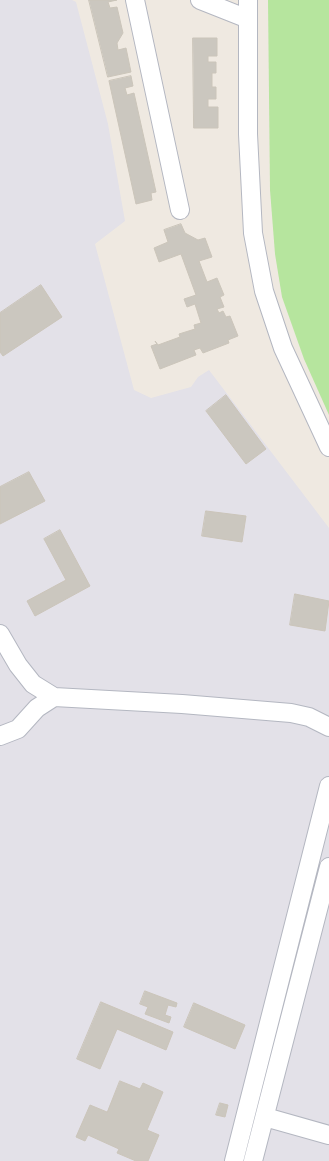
<!DOCTYPE html>
<style>
body{margin:0}
canvas{display:block;background:#efe9e1}
</style>
<canvas width="329" height="1161"></canvas>
<script>
const g = document.querySelector('canvas').getContext('2d');
g.lineJoin = 'round';
function paint(path, color) {
  g.fillStyle = color;
  g.fill(path, 'evenodd');
}
function trace(path, color, width, dash) {
  g.strokeStyle = color;
  g.lineWidth = width;
  g.lineCap = dash ? 'butt' : 'round';
  g.setLineDash(dash || []);
  g.stroke(path);
}
paint(new Path2D(`
 M0,0H72L76,2L108,124L125,221L95,244L134,390L151,398L191,387L198,377L209,370L329,528V1161H0Z`), '#e3e1e8');
paint(new Path2D(`
 M268,0H329V415L304,359L282,297L275,254L270,190Z`), '#b6e59e');
const building = new Path2D(`
 M89,0H117L108,2L110,8L117,7L123,33L117,43L118,50L126,48L131,72L108,77Z
 M193,38H217V56H208V62H216V73H212V87H216V99H208V107H218V128H194Z
 M131,76L133,86L125,88L127,95L134,93L156,192L151,193L152,200L136,204L109,81Z
 M181,224L185,233L198,240L205,238L212,257L199,261L207,282L217,278L224,295L220,297L224,307L217,309L219,313L223,311L226,317L230,316L238,336L228,340L229,343L203,353L200,348L194,350L196,355L160,369L151,346L157,344L155,341L158,345L180,337L179,334L195,329L194,325L201,323L195,304L187,307L184,299L196,295L181,254L159,262L154,248L168,242L164,230Z
 M41,285L62,317L3,356L0,352V313Z
 M226,395L266,449L246,464L206,411Z
 M29,472L45,501L0,524V487Z
 M206,511L246,516L242,542L202,536Z
 M60,530L90,586L35,616L27,601L66,580L44,539Z
 M295,594L329,601L325,631L290,625Z
 M145,991L177,1003L176,1007L168,1005L165,1015L171,1017L169,1023L145,1014L148,1007L140,1004Z
 M101,1002L173,1032L166,1050L117,1029L100,1069L77,1059Z
 M194,1003L245,1025L235,1049L184,1027Z
 M120,1081L140,1089L143,1083L163,1092L147,1130L159,1135L148,1161H136L117,1153L119,1149L88,1135L85,1141L76,1137L90,1105L107,1112Z
 M220,1103L228,1105L225,1117L216,1115Z`);
paint(building, '#cbc7bf');
trace(building, '#cbc5ba', 1);
const minor = new Path2D(`
 M135,0L180,210
 M200,0L248,19
 M248,0V134L253,233L264,291L283,348L329,447
 M0,634L18,665L33,684L54,697L182,704L291,713L309,717L329,727
 M0,736L18,729L37,708L54,697
 M265,1117L329,1135
 M234,1161L329,786
 M253,1161L329,867`);
trace(minor, '#b4b7c1', 20);
trace(minor, '#fff', 18);
</script>
